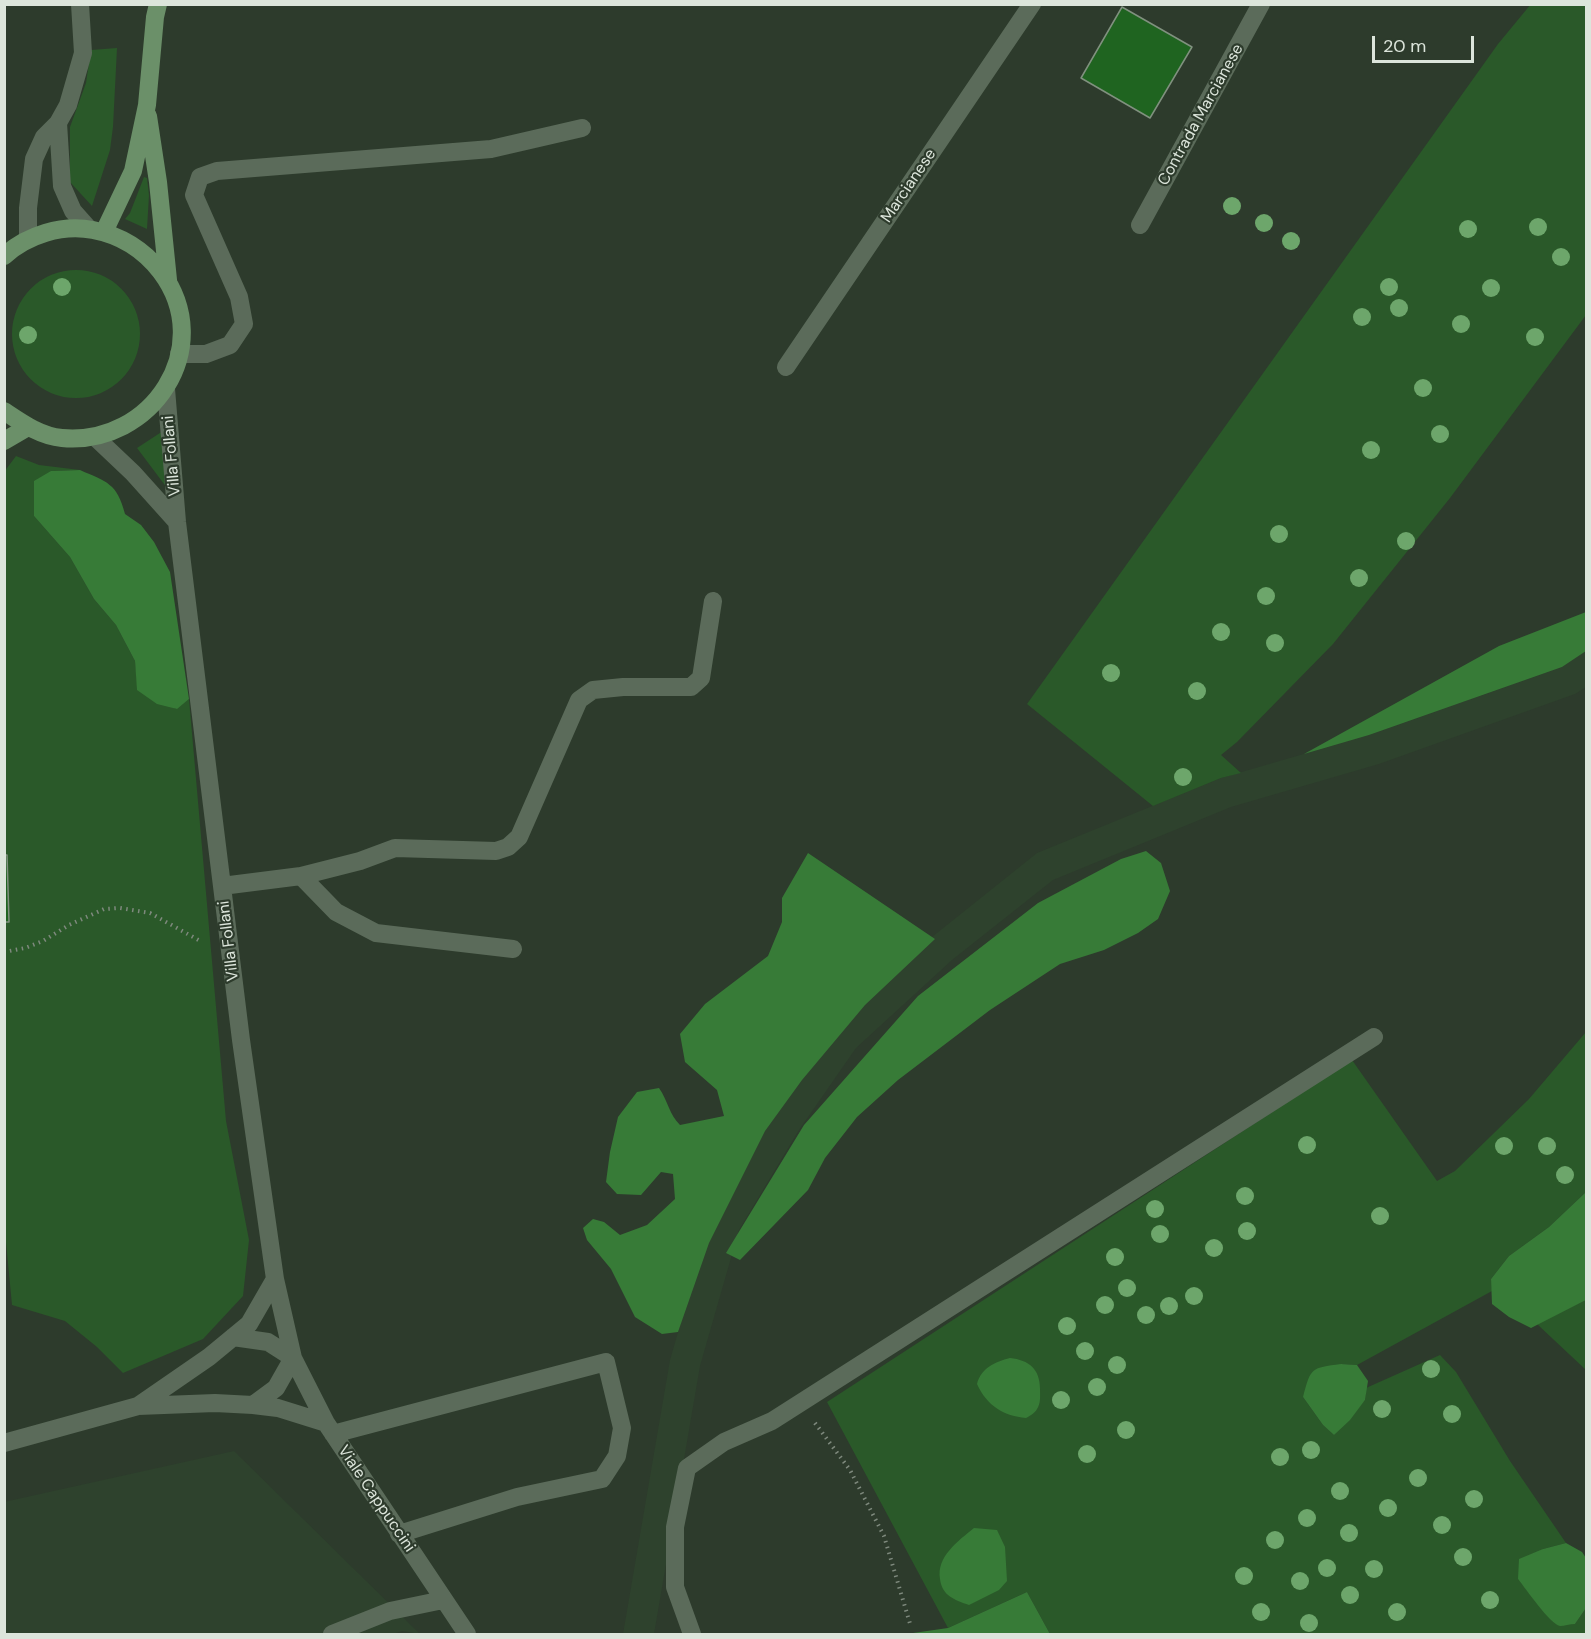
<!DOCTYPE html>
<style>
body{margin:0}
#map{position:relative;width:1591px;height:1639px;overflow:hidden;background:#2d3b2c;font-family:"DM Sans",sans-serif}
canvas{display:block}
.frame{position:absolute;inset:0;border:6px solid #dce5db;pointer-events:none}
.scale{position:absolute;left:1372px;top:36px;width:102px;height:27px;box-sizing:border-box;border:3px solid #dce5db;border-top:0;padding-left:8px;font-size:18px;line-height:21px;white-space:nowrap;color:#dce5db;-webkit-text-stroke:4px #2d3b2c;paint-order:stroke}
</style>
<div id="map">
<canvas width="1591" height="1639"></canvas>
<div class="frame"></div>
<div class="scale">20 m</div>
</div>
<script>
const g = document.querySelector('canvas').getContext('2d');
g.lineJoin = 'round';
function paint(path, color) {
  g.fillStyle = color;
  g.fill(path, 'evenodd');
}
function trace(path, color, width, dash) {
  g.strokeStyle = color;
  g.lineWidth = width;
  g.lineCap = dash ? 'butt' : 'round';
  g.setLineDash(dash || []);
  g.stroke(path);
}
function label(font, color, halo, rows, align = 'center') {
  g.font = font + ' "DM Sans",sans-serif';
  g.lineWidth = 4.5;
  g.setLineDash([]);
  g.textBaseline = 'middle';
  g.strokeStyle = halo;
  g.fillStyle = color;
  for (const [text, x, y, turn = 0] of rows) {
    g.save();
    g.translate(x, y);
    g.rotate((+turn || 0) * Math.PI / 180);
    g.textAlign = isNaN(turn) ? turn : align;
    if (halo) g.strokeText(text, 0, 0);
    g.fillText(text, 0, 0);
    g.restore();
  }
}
paint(new Path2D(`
 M1586,651V687L1575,694L1379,764L1231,807L1053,880L952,960L856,1048L799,1130L739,1230L700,1366L654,1634H623L670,1360L711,1218L773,1114L833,1028L932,937L1037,853L1221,778L1369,735L1562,667Z
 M234,1451L420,1634L402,1631L393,1634H5L4,1502Z`), '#2e422d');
paint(new Path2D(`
 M1531,4L1586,5V315L1450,498L1333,644L1237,742L1221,755L1241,773L1221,778L1153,806L1027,704L1498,44Z
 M117,48L113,127L110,150L92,206L70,182V127L86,83L91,50Z
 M144,177L147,178L149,195L147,229L125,219L130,213Z
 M12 334a64 64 0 1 1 128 0a64 64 0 1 1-128 0Z
 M163,431L170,492L137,448Z
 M16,456L39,465L80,470L51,471L34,516L70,557L94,599L116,625L135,661L138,690L176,709L189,699L226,1121L249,1240L243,1296L203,1339L123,1373L97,1347L65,1321L12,1305L4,1221V472Z
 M1586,1032V1192L1549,1227L1509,1256L1491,1279L1492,1291L1357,1365L1341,1364L1303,1397L1323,1425L1334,1435L1365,1400L1366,1388L1440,1355L1456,1372L1510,1461L1566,1543L1543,1549L1518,1579L1533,1597L1575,1624L1586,1608V1634H1050L1027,1592L948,1628L827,1402L1352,1060L1437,1181L1455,1171L1529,1099Z
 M1586,1300V1370L1537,1324Z`), '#2a5929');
paint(new Path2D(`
 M80,470C107,482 117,483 125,514L141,525L154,542L170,572L189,699L177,709L157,704L137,690L135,661L116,625L94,599L70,557L34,516V481L51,471Z
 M1586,612V651L1562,667L1369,735L1304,754L1499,646Z
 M1146,851L1161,863L1170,891L1158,919L1138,933L1104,950L1060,964L990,1010L898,1080L857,1117L825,1158L808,1190L740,1260L726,1253L804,1125L918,996L1038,903L1121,859Z
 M808,853L935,939L865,1005L802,1080L765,1131L709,1243L678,1332L662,1334L635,1317L611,1269L587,1240L583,1228L593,1219L604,1222L620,1235L647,1225L675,1199L673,1174L661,1172L641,1195L617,1194L606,1182L610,1152L618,1117L637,1092L659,1088C668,1101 669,1114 680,1125L724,1116L717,1090L685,1062L680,1034L705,1004L768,956L782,922V898Z
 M1586,1192V1300L1531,1328L1509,1317L1492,1304L1491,1279L1509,1256L1549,1227Z
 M1010,1358C1029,1360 1040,1369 1040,1389C1040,1396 1041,1403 1037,1409C1035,1413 1030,1416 1026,1418C1004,1416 987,1406 977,1384C981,1368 995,1362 1010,1358Z
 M1341,1364L1357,1365L1368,1381L1365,1400L1350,1420L1334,1435L1323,1425L1303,1397C1311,1367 1311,1368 1341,1364Z
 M974,1528L997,1530L1005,1547L1007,1581L999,1590L969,1605C955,1600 942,1596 940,1579C936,1557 958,1541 974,1528Z
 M1566,1543L1582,1552L1586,1558V1608L1575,1624C1570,1624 1564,1626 1560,1626C1550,1624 1526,1589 1518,1579L1519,1559L1543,1549Z
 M1027,1592L1050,1634H906L948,1628Z`), '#377b37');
const building = new Path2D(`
 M1122,7L1192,47L1150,118L1081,78Z
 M4,855H7L9,922H4Z`);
paint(building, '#1f6420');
trace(building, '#80917f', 1.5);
trace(new Path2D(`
 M4,952L25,948L43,941L69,925L104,909L120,908L150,913L202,942
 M815,1423L850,1470L884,1536L911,1627`), '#7e897d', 4, [1.5, 4.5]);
trace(new Path2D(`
 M58,123L62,186L73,211L89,229
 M1140,225L1261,4
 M28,239V208L34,159L44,137L58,123L68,105L83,53L80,4
 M179,354H206L230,345L244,324L239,297L194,195L200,177L217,171L491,149L582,128
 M786,367L1032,4
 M166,389L177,522L241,1040L275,1279L293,1358L326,1423L467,1634
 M95,437L133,473L177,522
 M301,876L336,912L376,933L513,949
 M222,886L301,876L360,861L395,848L496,851L508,847L519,837L579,700L593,690L623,687H691L701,678L713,601
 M233,1337L268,1342L293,1358
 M253,1405L276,1388L293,1358
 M138,1406L209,1357L249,1324L275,1279
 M333,1434L606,1362L622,1428L617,1456L602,1479L517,1497L399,1534
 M4,1443L138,1406L215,1403L253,1405L278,1408L326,1423
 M332,1634L390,1611L443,1600
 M692,1634L675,1587V1527L687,1468L724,1442L772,1421L1374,1037`), '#5b6b5a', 18);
trace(new Path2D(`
 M148,116L158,182L168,280
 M104,232L133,171L147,105L155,17L158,4
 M4,256C27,235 62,224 93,230C120,235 144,250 161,272C217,347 152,446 62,438C40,436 22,423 4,411
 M4,441L28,427`), '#6b9069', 18);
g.fillStyle = '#6da66b';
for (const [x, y] of [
 [1232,206],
 [1264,223],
 [1538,227],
 [1468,229],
 [1291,241],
 [1561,257],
 [62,287],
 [1389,287],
 [1491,288],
 [1399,308],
 [1362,317],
 [1461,324],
 [28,335],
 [1535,337],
 [1423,388],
 [1440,434],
 [1371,450],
 [1279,534],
 [1406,541],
 [1359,578],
 [1266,596],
 [1221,632],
 [1275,643],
 [1111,673],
 [1197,691],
 [1183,777],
 [1307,1145],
 [1504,1146],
 [1547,1146],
 [1565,1175],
 [1245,1196],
 [1155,1209],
 [1380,1216],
 [1247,1231],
 [1160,1234],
 [1214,1248],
 [1115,1257],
 [1127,1288],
 [1194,1296],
 [1105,1305],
 [1169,1306],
 [1146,1315],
 [1067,1326],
 [1085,1351],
 [1117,1365],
 [1431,1369],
 [1097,1387],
 [1061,1400],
 [1382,1409],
 [1452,1414],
 [1126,1430],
 [1311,1450],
 [1087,1454],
 [1280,1457],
 [1418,1478],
 [1340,1491],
 [1474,1499],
 [1388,1508],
 [1307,1518],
 [1442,1525],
 [1349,1533],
 [1275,1540],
 [1463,1557],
 [1327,1568],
 [1374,1569],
 [1244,1576],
 [1300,1581],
 [1350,1595],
 [1490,1600],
 [1261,1612],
 [1397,1612],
 [1309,1623]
]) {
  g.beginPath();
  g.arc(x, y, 9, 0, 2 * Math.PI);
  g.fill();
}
label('16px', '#dce5db', '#2d3b2c', [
 ["Contrada Marcianese",1201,115,-61],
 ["Marcianese",909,186,-56],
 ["Villa Follani",172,456,-95],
 ["Villa Follani",229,941,-97],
 ["Viale Cappuccini",376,1499,56]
]);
</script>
